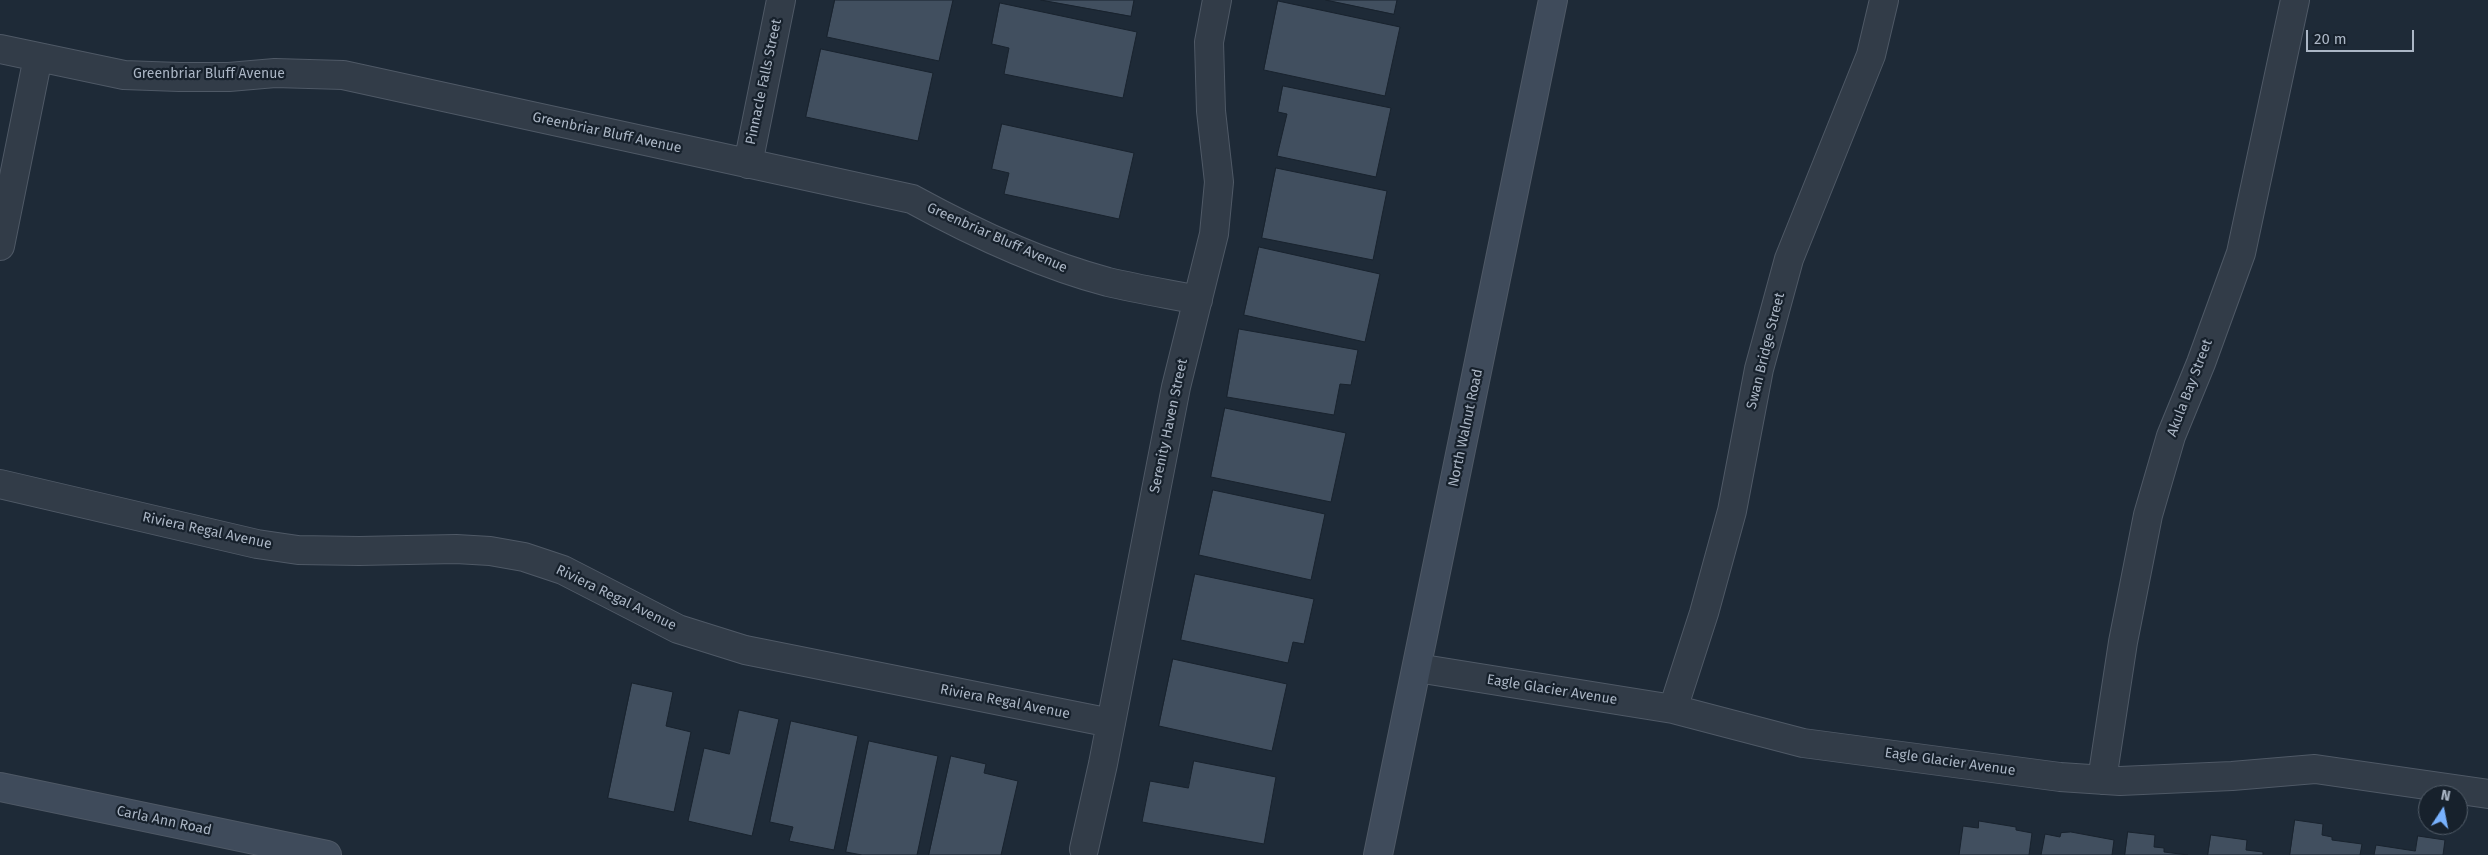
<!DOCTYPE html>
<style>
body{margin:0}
#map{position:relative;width:2488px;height:855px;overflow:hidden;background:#1e2a37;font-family:"Fira Sans",sans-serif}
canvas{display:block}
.north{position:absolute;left:2418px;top:785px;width:50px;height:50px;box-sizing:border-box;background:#17212c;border:1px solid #525d69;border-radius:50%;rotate:11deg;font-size:14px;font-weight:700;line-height:20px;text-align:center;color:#abb6c5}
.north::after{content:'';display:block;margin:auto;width:18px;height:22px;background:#78b1fd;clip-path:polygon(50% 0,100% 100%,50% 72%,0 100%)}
.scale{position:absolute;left:2306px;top:30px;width:108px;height:22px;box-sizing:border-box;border:2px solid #abb6c5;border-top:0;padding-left:6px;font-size:15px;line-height:18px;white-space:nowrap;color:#abb6c5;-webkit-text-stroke:4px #17212c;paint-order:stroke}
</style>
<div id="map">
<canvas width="2488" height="855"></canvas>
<div class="north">N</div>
<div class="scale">20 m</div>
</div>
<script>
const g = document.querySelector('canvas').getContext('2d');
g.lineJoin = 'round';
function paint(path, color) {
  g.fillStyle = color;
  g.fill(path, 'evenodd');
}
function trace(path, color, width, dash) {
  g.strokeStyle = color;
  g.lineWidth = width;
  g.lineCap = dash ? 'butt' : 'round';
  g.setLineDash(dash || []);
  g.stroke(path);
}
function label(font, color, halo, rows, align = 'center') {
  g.font = font + ' "Fira Sans",sans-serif';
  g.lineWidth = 4.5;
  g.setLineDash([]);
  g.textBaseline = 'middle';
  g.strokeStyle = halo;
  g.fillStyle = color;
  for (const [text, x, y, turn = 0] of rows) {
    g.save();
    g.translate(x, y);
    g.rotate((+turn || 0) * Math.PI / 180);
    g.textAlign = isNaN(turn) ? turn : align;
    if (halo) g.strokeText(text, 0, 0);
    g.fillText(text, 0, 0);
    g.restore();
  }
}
const building = new Path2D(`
 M835,0H953L939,61L827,37Z
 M1041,0H1134L1131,16Z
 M1326,0H1397L1394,14Z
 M1278,1L1400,27L1385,96L1264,70Z
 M1000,3L1137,32L1123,98L1004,74L1009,48L992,44Z
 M821,49L933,73L918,141L806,117Z
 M1283,86L1391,108L1376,177L1277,156L1287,114L1278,112Z
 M1002,124L1134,153L1119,219L1004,194L1009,173L992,169Z
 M1276,168L1387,191L1373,260L1262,238Z
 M1259,247L1380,274L1365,342L1244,315Z
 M1239,329L1358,350L1351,385L1340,384L1334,415L1227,397Z
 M1225,408L1346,433L1331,502L1211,477Z
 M1213,490L1325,514L1311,580L1199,555Z
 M1195,574L1314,599L1304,644L1293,642L1288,663L1181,640Z
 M1173,659L1287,684L1272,751L1159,726Z
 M632,683L673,692L666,726L691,732L674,812L608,798Z
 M739,710L779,719L752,836L688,821L704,748L729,754Z
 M791,721L858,736L834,850L789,841L793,827L770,822Z
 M869,741L938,756L917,855H862L846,852Z
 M951,756L986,764L984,773L1018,781L1001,855H929Z
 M1194,761L1276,777L1264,844L1142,822L1150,781L1188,788Z
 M2295,820L2323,824L2322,835L2332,837V840L2362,844L2360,855H2290Z
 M1979,821L2016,827V830L2032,833L2029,855H1959L1963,826L1978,828Z
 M2071,832L2114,840L2112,855H2041L2045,834L2060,837L2061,833Z
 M2128,832L2155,835L2154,847L2164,848V852L2188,855H2125Z
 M2211,835L2247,840L2246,850L2263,852V855H2208Z
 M2418,836L2445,840L2443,855H2374L2376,845L2415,851Z`);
paint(building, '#414f5f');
trace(building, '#19232e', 1);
const street = new Path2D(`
 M0,49L124,75L179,77H229L275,73L343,75L912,199C974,233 1040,264 1108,282C1138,289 1168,294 1198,300
 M748,164L781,0
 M0,246L38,57
 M0,484L257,544L298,550L359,551L456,549L490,551L524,557L563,570L678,629L745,650L1111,723
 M1417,668L1673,709L1803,743L2060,777L2120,781L2232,776L2315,769L2488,794
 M1673,709L1704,613L1732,511L1759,369L1789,259L1871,55L1884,0
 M2102,780L2123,642L2148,515L2171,436L2201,363L2241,253L2295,0
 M1084,849L1103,764L1176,387L1214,234L1219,182L1211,111L1209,42L1217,0`);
const secondary = new Path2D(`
 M0,787L327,855
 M1378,855L1553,0`);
trace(street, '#4f5966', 30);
trace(secondary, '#4f5966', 30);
trace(street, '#323c48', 28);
trace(secondary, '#3f4b5b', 28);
label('14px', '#abb6c5', '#17212c', [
 ["Greenbriar Bluff Avenue",209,74],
 ["Pinnacle Falls Street",764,82,-78],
 ["Greenbriar Bluff Avenue",607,133,12],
 ["Greenbriar Bluff Avenue",997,238,24],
 ["Swan Bridge Street",1766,351,-76],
 ["Akula Bay Street",2190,388,-69],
 ["Serenity Haven Street",1169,426,-78],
 ["North Walnut Road",1466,428,-78],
 ["Riviera Regal Avenue",207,531,12],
 ["Riviera Regal Avenue",616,598,26],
 ["Eagle Glacier Avenue",1552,690,9],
 ["Riviera Regal Avenue",1005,702,11],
 ["Eagle Glacier Avenue",1950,762,8],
 ["Carla Ann Road",164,821,12]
]);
</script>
